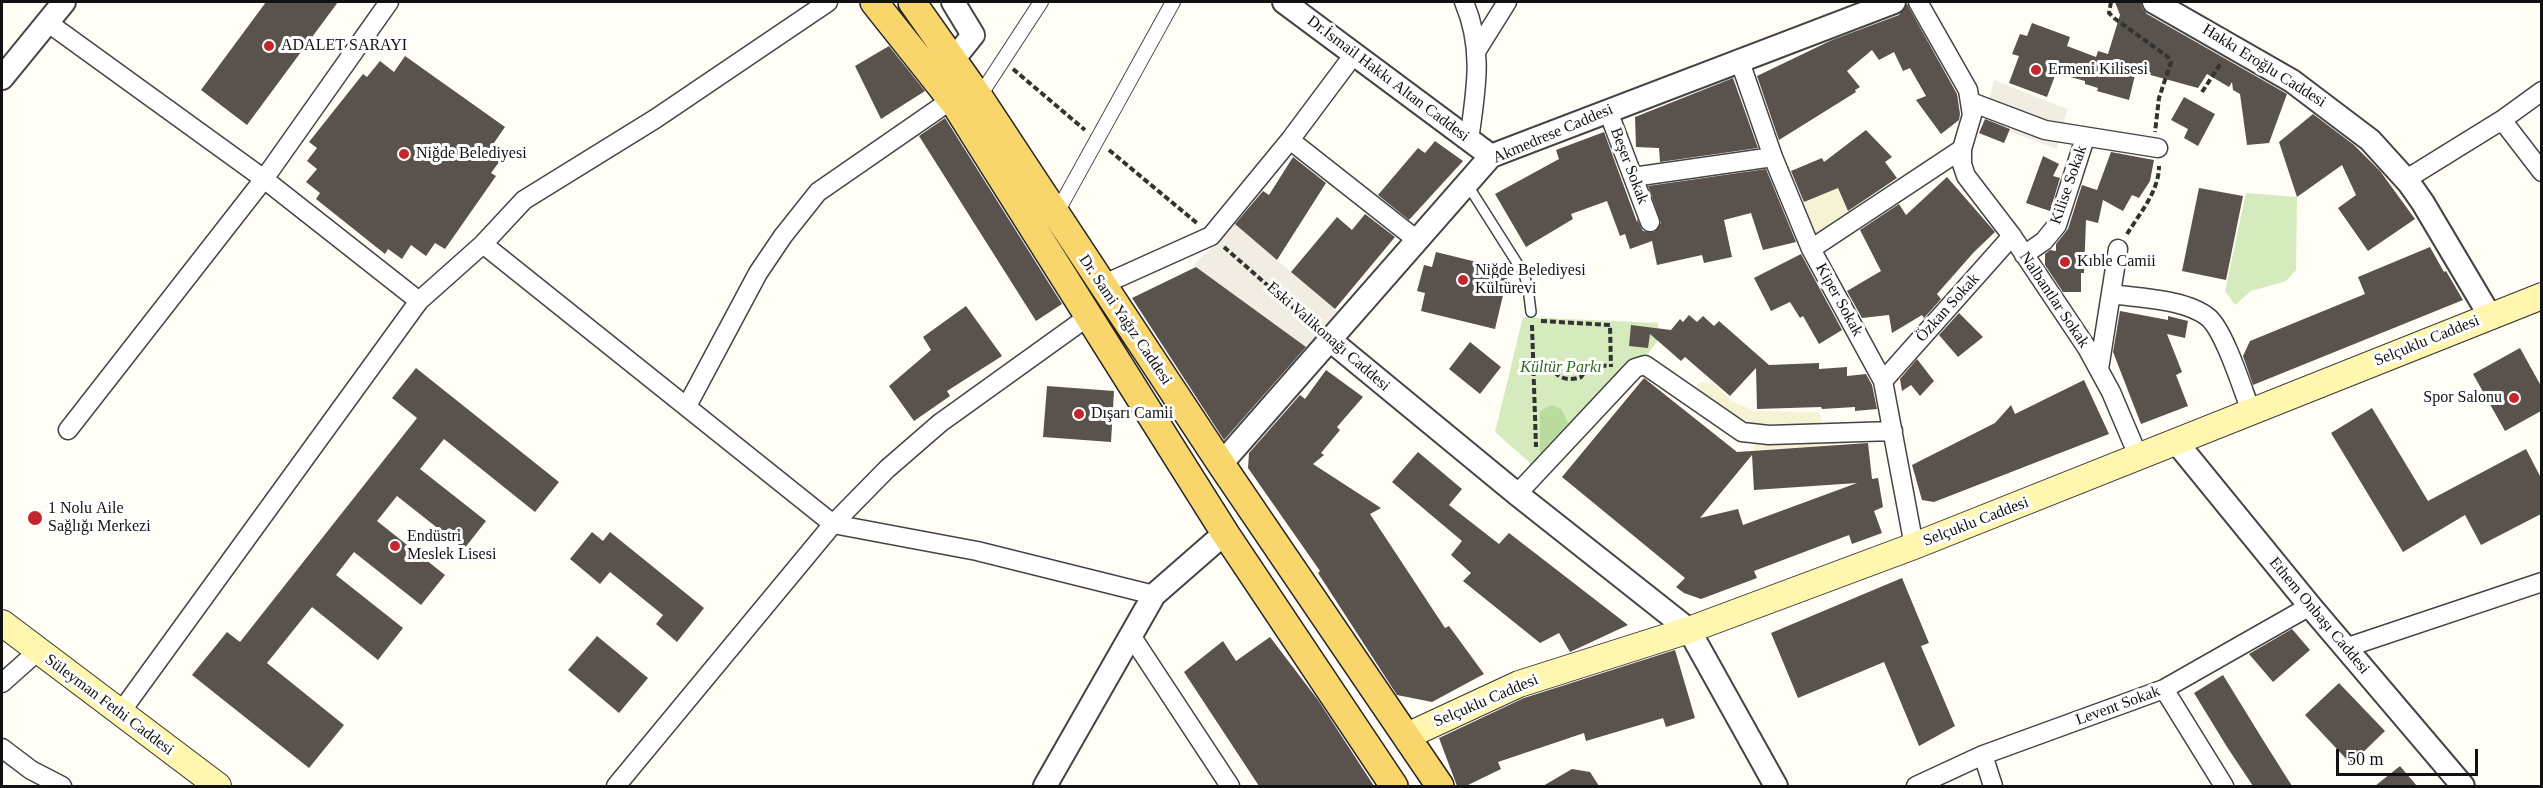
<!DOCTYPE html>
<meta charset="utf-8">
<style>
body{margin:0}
#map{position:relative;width:2543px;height:788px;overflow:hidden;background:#fffdf5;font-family:"Times New Roman",serif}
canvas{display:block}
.frame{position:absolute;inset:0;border:3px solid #111;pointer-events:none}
.scale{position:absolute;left:2336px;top:749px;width:142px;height:27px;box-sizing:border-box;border:3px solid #111;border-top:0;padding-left:8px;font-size:18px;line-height:21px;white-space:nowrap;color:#111;-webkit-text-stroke:4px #fff;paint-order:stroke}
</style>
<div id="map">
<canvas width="2543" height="788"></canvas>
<div class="frame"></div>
<div class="scale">50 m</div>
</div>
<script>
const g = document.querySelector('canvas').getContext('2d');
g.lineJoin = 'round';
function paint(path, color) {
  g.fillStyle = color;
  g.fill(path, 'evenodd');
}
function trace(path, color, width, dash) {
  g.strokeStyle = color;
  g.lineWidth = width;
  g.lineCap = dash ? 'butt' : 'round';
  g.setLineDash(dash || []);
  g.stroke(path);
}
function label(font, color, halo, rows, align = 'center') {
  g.font = font + ' "Times New Roman",serif';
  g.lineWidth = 6;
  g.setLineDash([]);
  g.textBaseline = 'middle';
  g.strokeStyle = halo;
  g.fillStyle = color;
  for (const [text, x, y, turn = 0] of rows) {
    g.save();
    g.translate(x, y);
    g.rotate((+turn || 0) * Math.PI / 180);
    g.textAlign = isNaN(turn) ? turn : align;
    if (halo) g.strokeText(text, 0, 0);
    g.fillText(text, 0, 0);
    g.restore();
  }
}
paint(new Path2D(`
 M1835,183L1848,211L1811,237L1799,204L1815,197Z
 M1703,382L1714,384L1732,401L1754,411L1818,412L1821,416V425L1748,427L1700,392L1697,386L1698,383Z
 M1868,436V441L1807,447L1754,450L1753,445Z`), '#f6f3d4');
paint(new Path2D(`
 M2246,193L2297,197L2296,270L2286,281L2251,291L2235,305L2225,291Z
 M1523,317L1658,323L1657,342L1643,360L1636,357L1536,468L1495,432Z`), '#d5ebbd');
paint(new Path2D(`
 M1549,406H1555L1562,410L1568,423L1540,453V412Z`), '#b9dc9c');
paint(new Path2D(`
 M1994,80L2067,109L2057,149L2010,132L2011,128L1985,117Z
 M1235,224L1339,313L1309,349L1194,265Z`), '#f1ede2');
paint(new Path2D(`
 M266,2H338L247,125L201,90Z
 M2115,2H2141L2142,8L2147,14L2287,94L2269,143L2247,145L2240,94L2233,90L2232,82L2229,87L2207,74L2198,88L2136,71L2129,100L2097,91L2098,88L2085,84V81L2056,73L2047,97L2009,83L2019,56L2012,54L2020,34L2027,36L2032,23L2070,37L2067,46L2096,57L2098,51L2108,54L2120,15Z
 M1907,4L1957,94L1960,114L1959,120L1941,134L1916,100L1926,96L1910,68L1903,71L1894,52L1879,60L1872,50L1847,71L1860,87L1855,90L1856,92L1779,140L1757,76L1832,40L1899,15Z
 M889,46L925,91L881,119L855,66Z
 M405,56L505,127L489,150L502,158L491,173L496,176L445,249L435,243L426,256L411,245L402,259L388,249L385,254L316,199L320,193L306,182L317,169L307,161L317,148L309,142L363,74L367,77L380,61L394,72Z
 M1733,78L1758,148L1660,162L1659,148L1636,147L1635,117Z
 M2184,97L2215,114L2198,146L2184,138L2188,129L2171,120Z
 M2313,114L2354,145L2380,171L2415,219L2368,251L2338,208L2356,195L2342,165L2297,197L2279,142Z
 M945,118L1062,304L1036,321L919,136Z
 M1985,119L2010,129L2004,143L1979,133Z
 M1866,130L1892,157L1885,162L1897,178L1848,211L1838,188L1804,202L1791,171L1822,158L1824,162Z
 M1604,132L1637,222V219L1643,231L1654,232L1661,223L1648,186L1766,169L1796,242L1763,250L1751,213L1724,220L1732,257L1704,263L1702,255L1657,265L1652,241L1630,249L1625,234L1620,236L1607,201L1571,214L1573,219L1526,247L1495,194L1559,159L1556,150Z
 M1435,141L1463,161L1409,220L1378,195L1418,148L1425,153Z
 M2111,152L2154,160L2150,181L2139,198L2132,195L2123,211L2103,200L2098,223L2086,220L2084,273H2081V292H2063L2045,265V254L2050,250L2056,251V244L2068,229L2082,185L2097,190Z
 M2043,156L2059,164L2053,176L2060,178L2050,211L2026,203Z
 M1293,157L1326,183L1277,260L1235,224L1263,191L1269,195Z
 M1947,177L1995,232L1974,252L1937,294L1941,299L1924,318L1922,315L1892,333L1889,315L1862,318L1847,291L1881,271L1860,230L1899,204L1906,215Z
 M2199,188L2243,196L2226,280L2182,271Z
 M1365,214L1395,237L1335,309L1291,272L1337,217L1352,230Z
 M2430,247L2444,272L2446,271L2463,300L2253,385L2243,356L2250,341L2365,294L2358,277Z
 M1436,252L1509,270L1495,329L1421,311L1425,293L1417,291L1424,265L1432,267Z
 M1801,254L1842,330L1819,344L1803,316L1800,318L1790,302L1771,311L1754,278Z
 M1196,267L1306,347L1224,440L1132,298Z
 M966,306L1002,356L947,391L950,396L914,421L889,386L931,350L923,337Z
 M2120,311L2168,320V316L2188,321L2185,338L2167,334L2182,372L2176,375L2188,406L2141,424L2113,352Z
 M1959,313L1983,337L1958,357L1939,335Z
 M1689,315L1697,322L1703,316L1714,326L1719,321L1769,365L1819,363V369L1847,367V376L1866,374L1872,385L1877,409L1855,411V407L1822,409L1821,407L1757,409L1756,368L1730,396L1685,357L1681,361L1650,334L1648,348L1629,346L1631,325L1671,330L1680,319L1683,322Z
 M1470,342L1501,367L1480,394L1449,369Z
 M2520,348L2541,386V411L2505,431L2473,374Z
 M1917,359L1934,381L1920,396L1911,385L1902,391L1900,379Z
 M416,368L559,482L535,512L444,439L420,469L486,521L464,549L397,496L377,521L445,575L421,605L354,552L336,575L403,628L378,660L312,607L267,663L344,725L309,768L192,675L227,632L240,642L417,418L392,398Z
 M1326,370L1363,397L1337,427L1340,430L1321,453L1324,455L1313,464L1381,508L1370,514L1445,628L1449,626L1484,674L1432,702L1397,695L1318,573L1320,571L1248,468L1249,453L1300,395L1305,399Z
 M1644,378L1737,452L1868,443L1872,479L1878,478L1883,507L1874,511L1882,533L1852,544L1849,535L1754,571L1757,578L1701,599L1684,593L1676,587L1685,578L1562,477ZM1752,455L1754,490L1857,483L1743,525L1738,509L1700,518Z
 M2084,380L2109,434L1934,502L1922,500L1912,465L1995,423L2011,405L2015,414Z
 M1047,386L1114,391L1111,442L1043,437Z
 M2372,408L2428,501L2526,449L2541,478V514L2481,545L2465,515L2403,552L2331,433Z
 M1418,452L1462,489L1449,505L1499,544L1509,533L1628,625L1570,652L1559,633L1540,643L1463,581L1471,573L1451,555L1462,541L1392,482Z
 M592,532L603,541L610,532L704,608L677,642L656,624L663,615L610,572L600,584L570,559Z
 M1902,578L1929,643L1921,646L1955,726L1919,746L1884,662L1798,698L1771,633Z
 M2292,629L2310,650L2273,682L2249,654Z
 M597,636L648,678L619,713L568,670Z
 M1270,637L1318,700L1374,786H1259L1184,672L1223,641L1236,661Z
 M1675,650L1695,718L1666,727L1663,718L1586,741L1584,733L1498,762L1501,769L1466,786H1457L1439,738L1524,698Z
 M2223,675L2263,740L2292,786H2253L2227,747L2194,693Z
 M2339,683L2385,731L2351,764L2305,715Z
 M2400,766L2417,786H2375Z
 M1572,769L1590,772L1599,786H1543Z`), '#5a524d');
const service = new Path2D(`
 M1467,184L1524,274L1528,288L1531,312`);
const pedestrian = new Path2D(`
 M979,97L1041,2
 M1056,214L1173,2`);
const minor = new Path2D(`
 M1464,2C1484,49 1476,90 1469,140
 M1918,2L1968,90L1972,115L1962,149V164L1966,176L2012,236L2087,348L2111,392L2139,458
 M47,22L264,179L419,301
 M1477,50L1507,2
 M1739,59L1773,157L1811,249L1883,381L1914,546
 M1971,102L2045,130L2158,148
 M1608,111L1650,222
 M2502,120L2542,172
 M1290,140L1417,240
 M1633,177L1773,157
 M2405,180L2502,120L2542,91
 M483,244L833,524L977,551L1154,595
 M1811,249L1962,149
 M2024,255L2044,241L2057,225L2085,138
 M1102,285L1211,236L1290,140L1355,53
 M2111,294C2139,298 2187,299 2209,318C2225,333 2242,388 2251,411
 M2099,369L2118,249
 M1883,381L2012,236
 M687,406L758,273L783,236L818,192L951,100
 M68,430L264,179L389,2
 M1517,494L1635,368L1645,365L1742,432L1769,435L1893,431
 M1130,634L1230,786
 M2345,648L2542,582
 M2,683L38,651
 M2164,689L2224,786
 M120,713L419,301L483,244L524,200L655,119L828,2
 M2,748L31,770L62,786
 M1983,755L1993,786
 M616,786L833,524L887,469L940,423L1089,316
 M1916,786L1983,755L2164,689L2310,606`);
const tertiary = new Path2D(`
 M953,2L973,35L953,60
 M1284,2L1491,156
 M2154,2L2292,81L2370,140L2409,183L2423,203L2490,316
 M2,78L64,2
 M1330,340L1517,494L1689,630L1776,786
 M2177,443L2310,606L2463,786
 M1221,464L1491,156L1894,2
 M1045,786L1154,595L1225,533`);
const secondary = new Path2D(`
 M2,623L218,786
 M1407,736L1519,684L1689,630L1914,546L2542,296`);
const primary = new Path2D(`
 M874,2L955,104L1225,533L1394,786
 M912,2L979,97L1221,464L1440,786`);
trace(service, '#444', 12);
trace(pedestrian, '#444', 16);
trace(minor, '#444', 21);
trace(tertiary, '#444', 26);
trace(secondary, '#333', 28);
trace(primary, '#222', 30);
trace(new Path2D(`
 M2111,2L2109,13L2114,18L2168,57L2171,62L2159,98L2155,132
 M1013,69L1085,130
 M2202,92L2221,63
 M1109,150L1198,224
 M2127,234C2140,213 2159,191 2159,166
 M1224,247L1315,327
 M1541,321L1610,325L1611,367
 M1532,325L1536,447
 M1533,364L1549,363C1555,378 1567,382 1581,377L1590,365L1609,366`), '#333', 4, [6, 3]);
trace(service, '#fff', 9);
trace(pedestrian, '#fff', 14);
trace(minor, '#fff', 18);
trace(tertiary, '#fff', 22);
trace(secondary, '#fff6b0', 26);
trace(primary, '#f9d66b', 27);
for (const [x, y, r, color] of [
 [269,46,6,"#c4262e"],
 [2036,70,6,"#c4262e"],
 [404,154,6,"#c4262e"],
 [2065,262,6,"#c4262e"],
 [1463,280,6,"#c4262e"],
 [2514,398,6,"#c4262e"],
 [1079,414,6,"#c4262e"],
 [35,518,8,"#c4262e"],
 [395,546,6,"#c4262e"]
]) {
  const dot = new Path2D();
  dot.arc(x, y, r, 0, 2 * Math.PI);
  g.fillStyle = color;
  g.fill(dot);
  trace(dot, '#fff', 2);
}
label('16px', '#111', '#fff', [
 ["ADALET SARAYI",281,46],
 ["Ermeni Kilisesi",2048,70],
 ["Niğde Belediyesi",416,154],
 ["Kıble Camii",2077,262],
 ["Niğde Belediyesi",1475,271],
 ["Kültürevi",1475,289],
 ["Spor Salonu",2502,398,"right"],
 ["Dışarı Camii",1091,414],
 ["1 Nolu Aile",48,509],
 ["Sağlığı Merkezi",48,527],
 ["Endüstri",407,537],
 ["Meslek Lisesi",407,555]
], 'left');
label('16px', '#111', '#fff', [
 ["Hakkı Eroğlu Caddesi",2264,66,32],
 ["Dr.İsmail Hakkı Altan Caddesi",1388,79,37],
 ["Akmedrese Caddesi",1553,134,-23],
 ["Beşer Sokak",1629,166,69],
 ["Kilise Sokak",2069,185,-71],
 ["Kiper Sokak",1839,300,61],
 ["Nalbantlar Sokak",2054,300,56],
 ["Özkan Sokak",1948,308,-48],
 ["Dr. Sami Yağız Caddesi",1125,320,56],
 ["Eski Valikonağı Caddesi",1328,337,41],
 ["Selçuklu Caddesi",2427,341,-22],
 ["Selçuklu Caddesi",1976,522,-21],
 ["Ethem Onbaşı Caddesi",2319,616,50],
 ["Selçuklu Caddesi",1486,701,-23],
 ["Süleyman Fethi Caddesi",109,705,37],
 ["Levent Sokak",2118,706,-20]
]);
label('italic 16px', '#2f6b1f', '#fff', [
 ["Kültür Parkı",1561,368]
]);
</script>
